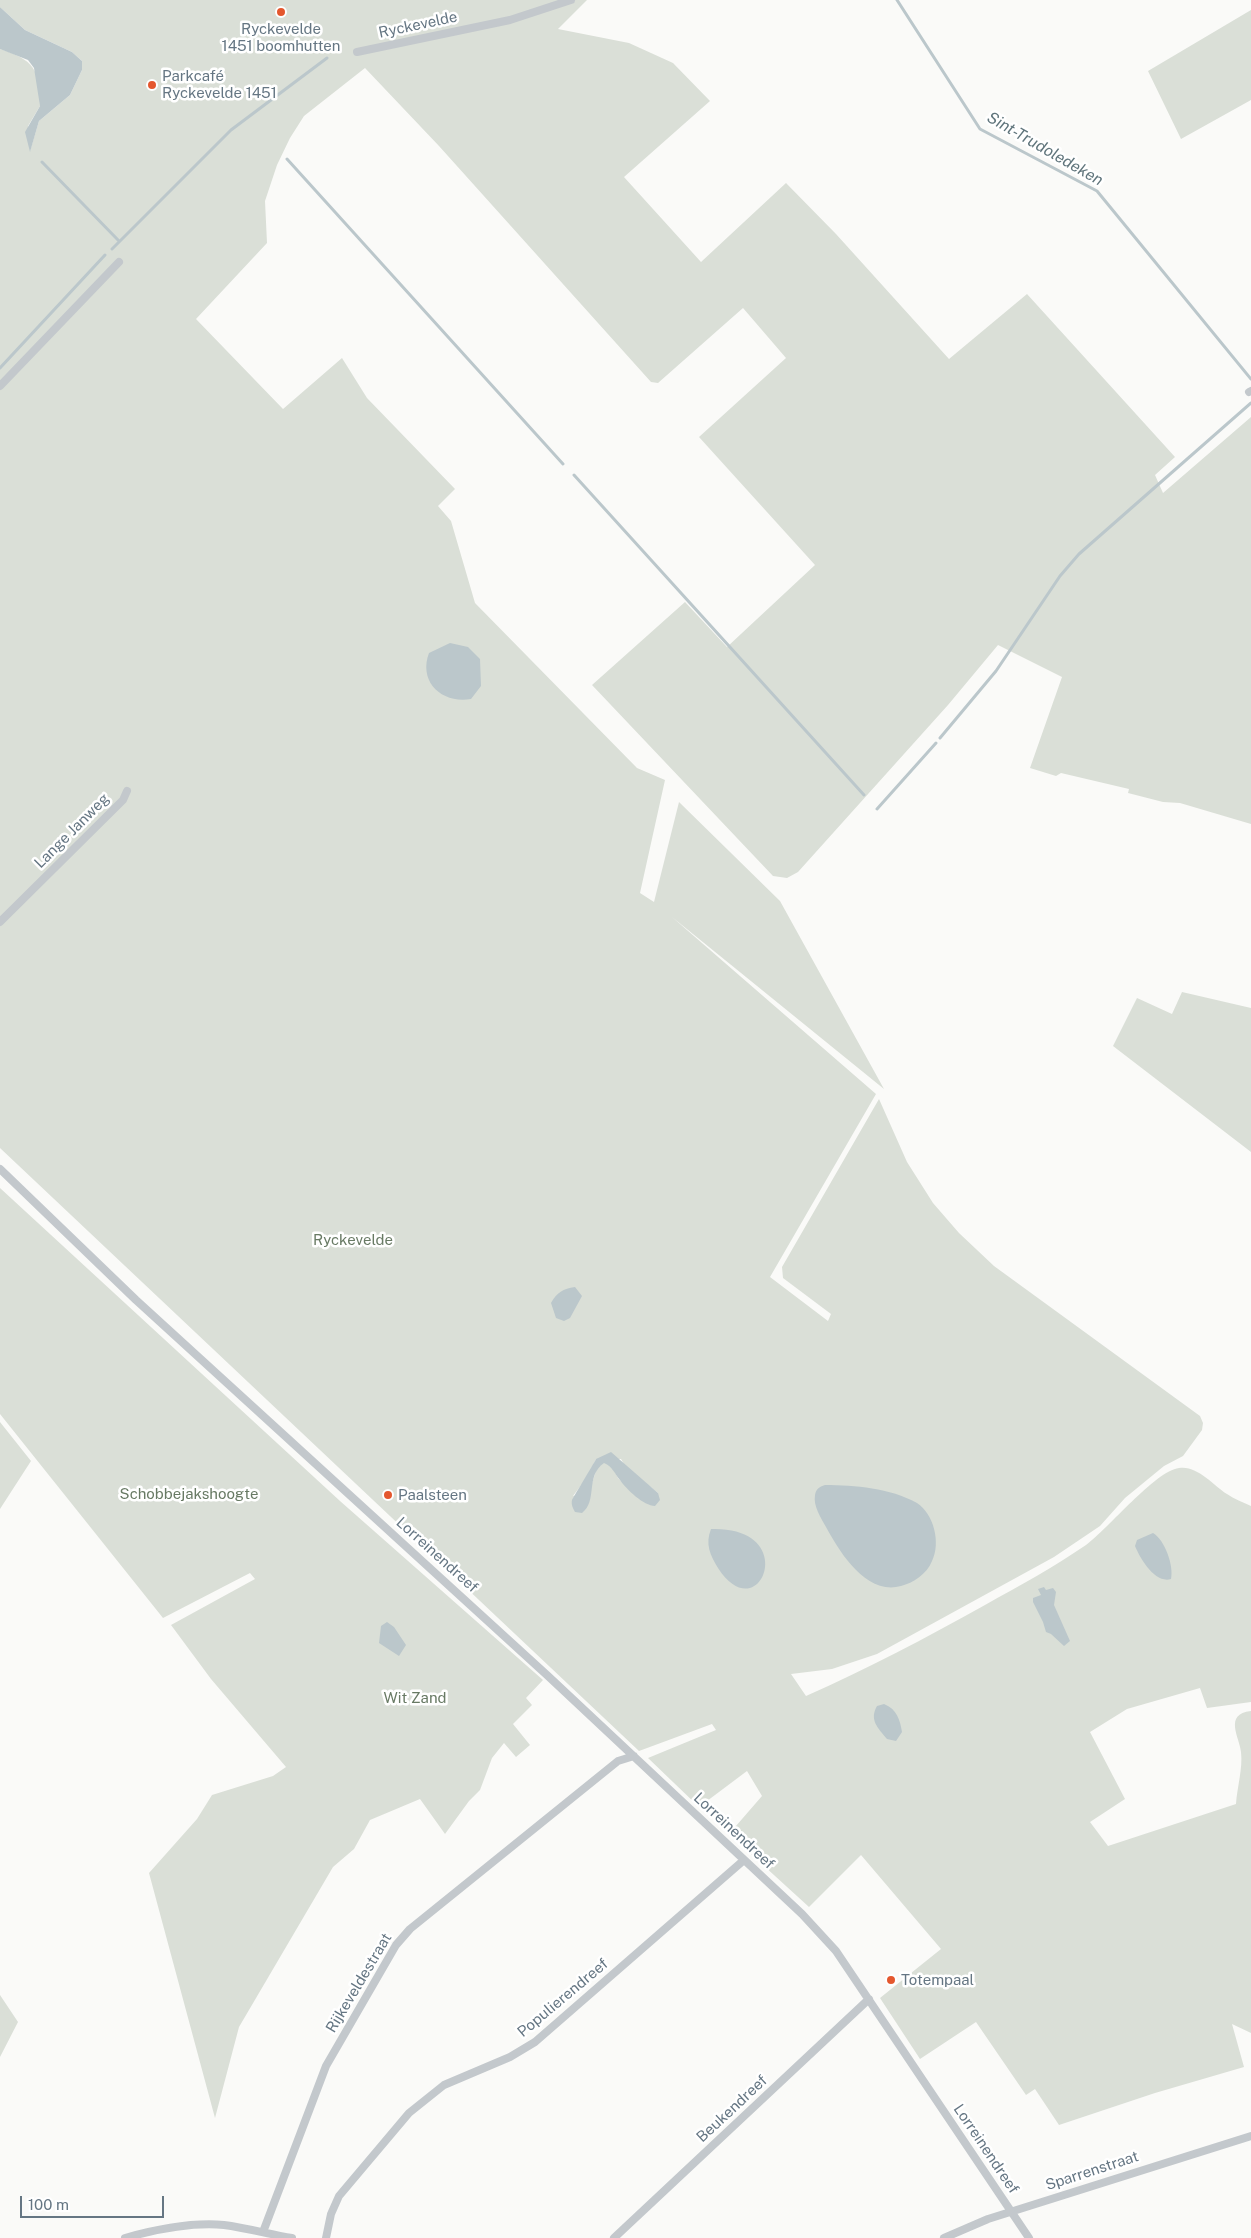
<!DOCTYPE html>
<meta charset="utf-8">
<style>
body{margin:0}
#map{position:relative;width:1251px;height:2238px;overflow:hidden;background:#fafaf8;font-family:"Public Sans",sans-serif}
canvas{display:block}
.scale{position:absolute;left:20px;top:2196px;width:144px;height:22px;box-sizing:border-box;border:2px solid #657683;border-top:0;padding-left:6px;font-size:15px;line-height:18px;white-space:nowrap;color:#657683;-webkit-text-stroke:4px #fff;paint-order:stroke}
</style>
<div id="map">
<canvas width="1251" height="2238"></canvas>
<div class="scale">100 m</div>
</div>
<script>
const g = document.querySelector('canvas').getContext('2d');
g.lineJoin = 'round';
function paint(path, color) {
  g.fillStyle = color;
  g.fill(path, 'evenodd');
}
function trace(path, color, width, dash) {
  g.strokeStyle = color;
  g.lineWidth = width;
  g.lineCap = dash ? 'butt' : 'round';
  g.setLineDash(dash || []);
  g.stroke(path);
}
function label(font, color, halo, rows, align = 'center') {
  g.font = font + ' "Public Sans",sans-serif';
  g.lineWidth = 5;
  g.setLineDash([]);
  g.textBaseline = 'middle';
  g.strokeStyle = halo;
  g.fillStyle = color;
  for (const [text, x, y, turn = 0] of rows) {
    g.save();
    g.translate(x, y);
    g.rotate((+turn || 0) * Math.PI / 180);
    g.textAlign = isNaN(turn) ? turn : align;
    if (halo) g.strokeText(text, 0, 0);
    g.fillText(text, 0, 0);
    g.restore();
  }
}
paint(new Path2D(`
 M0,0H587L558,29L629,43L673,63L710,101L624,177L701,262L786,183L836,234L949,359L1027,294L1175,457L1155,475L1163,493L1251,417V824L1180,803L1163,802L1128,793L1129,789L1061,773L1056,776L1030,768L1062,677L998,645L948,705L798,872L787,878L773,876L592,685L685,602L727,647L815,565L699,437L786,358L743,308L658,383L651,382L439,146L365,68L304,116L290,138L277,165L265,201L267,243L196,319L283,409L342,358L367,398L455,489L438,506L451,521L475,603L637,768L665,780L640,893L654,902L679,802L780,901L884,1089L672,917L876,1094L770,1277L828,1321L831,1314L783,1278L782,1267L879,1099L907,1162L933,1203L959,1233L994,1266L1200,1416L1203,1423L1202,1430L1183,1456L1164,1466L1125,1498L1100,1526L1054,1557L877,1654L832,1669L791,1674L806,1696C867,1669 926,1638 985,1605C1019,1586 1054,1567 1086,1545C1108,1529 1155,1471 1179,1468C1197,1465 1213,1485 1227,1494C1234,1499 1243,1502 1251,1506V1702L1207,1708L1200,1688L1127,1709L1090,1732L1125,1799L1090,1822L1108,1846L1236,1804C1237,1788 1243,1768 1241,1752C1240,1738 1223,1714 1251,1711V2033L1232,2024L1244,2067L1155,2093L1059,2125L1035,2089L1026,2095L976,2022L920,2059L880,1998L941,1949L861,1855L809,1907L729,1834L762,1796L747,1771L699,1807L648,1758L716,1730L712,1724L639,1751L0,1148V49C34,60 40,69 40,106L28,126L30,151L39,121L70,95L82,70V61L72,52L25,30L0,7ZM596,1459H621L625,1466L658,1493H634L618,1478L612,1466L604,1462L597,1468L589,1492L573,1496L588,1476Z
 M1251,10V100L1181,139L1148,71Z
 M1182,992L1251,1008V1152L1113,1046L1137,998L1172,1014Z
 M0,1188L340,1501L543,1680L526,1698L532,1705L513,1724L530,1745L516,1757L504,1743L492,1758L480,1790L469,1801L445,1834L420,1799L370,1820L354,1849L333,1867L239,2027L215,2118L149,1873L197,1819L212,1795L273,1776L286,1767L211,1679L171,1625L255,1579L250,1573L163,1618L0,1414Z
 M0,1422L31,1461L0,1509Z
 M0,1995L18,2022L0,2057Z`), '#dadfd7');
paint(new Path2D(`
 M0,7L25,30L72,52L82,61V70L70,95L39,121L30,152L25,132L40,106L34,68L28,60L0,49Z
 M450,643L468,647L480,659L481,686L471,699C442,704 418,682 429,653Z
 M575,1287L582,1296L570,1318L564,1321L556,1318L551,1303C557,1292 563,1289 575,1287Z
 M611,1452L658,1493L660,1500L655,1506C644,1506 626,1489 620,1480C614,1473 613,1467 604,1463C585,1476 598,1501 582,1513L575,1512C573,1508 571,1505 572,1500C573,1498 593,1465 596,1459Z
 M825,1485C855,1485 890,1488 917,1503C934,1514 941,1543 932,1561C927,1574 913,1583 901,1586C866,1596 839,1551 826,1527C821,1518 813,1506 815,1495C816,1489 819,1487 825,1485Z
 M711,1529C803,1526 759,1632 718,1568C710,1555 705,1544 711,1529Z
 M1153,1533C1165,1540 1174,1566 1171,1579C1155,1584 1140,1558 1135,1546L1137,1540Z
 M1044,1587L1046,1590L1053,1588L1056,1592L1054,1605L1070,1641L1064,1646L1051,1634L1046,1632L1043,1622L1033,1602V1598L1041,1595L1038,1589Z
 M387,1622L394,1627L406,1645L399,1656L379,1643L381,1626Z
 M884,1704C897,1709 900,1720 902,1732L896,1741L887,1739C878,1728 869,1720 877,1706Z`), '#bbc7cb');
trace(new Path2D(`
 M897,0L980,129L1097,191L1251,379
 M287,159L563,464
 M42,162L119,241
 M112,249L231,130L327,58
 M0,368L105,255
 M574,475L864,795
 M940,738L996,671L1060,576L1079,554L1251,403
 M877,809L936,743`), '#bbc7cb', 3);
trace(new Path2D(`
 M357,52L510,20L571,0
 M0,386L119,262
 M1249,392L1251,391
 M0,922L123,800L127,791
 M0,1169L136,1300L548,1676L802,1914L836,1951L1029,2238
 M263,2232L326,2066L396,1945L410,1929L618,1761L634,1756
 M125,2238C157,2229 191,2222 224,2225C246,2228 269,2234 292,2238
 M326,2238L331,2214L339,2196L409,2113L444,2085L510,2057L535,2042L744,1860
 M614,2238L869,1999
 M944,2238L988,2219L1251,2136`), '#c3c8cc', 8);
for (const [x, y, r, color] of [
 [281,12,5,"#e4572e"],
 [152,85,5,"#e4572e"],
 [388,1495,5,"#e4572e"],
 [891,1980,5,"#e4572e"]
]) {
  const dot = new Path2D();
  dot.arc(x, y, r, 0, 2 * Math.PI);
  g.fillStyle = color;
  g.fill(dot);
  trace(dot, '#fff', 2);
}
label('15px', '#657683', '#fff', [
 ["Ryckevelde",418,25,-12],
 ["Lange Janweg",72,831,-45],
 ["Lorreinendreef",437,1555,42],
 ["Lorreinendreef",734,1831,43],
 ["Rijkeveldestraat",359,1983,-59],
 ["Populierendreef",563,1998,-40],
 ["Beukendreef",732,2109,-43],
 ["Lorreinendreef",986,2149,56],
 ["Sparrenstraat",1092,2171,-18]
]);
label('15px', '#657683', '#fff', [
 ["Ryckevelde",281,29,"center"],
 ["1451 boomhutten",281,46,"center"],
 ["Parkcafé",162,76],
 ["Ryckevelde 1451",162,93],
 ["Paalsteen",398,1495],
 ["Totempaal",901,1980]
], 'left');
label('15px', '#687a64', '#fff', [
 ["Ryckevelde",353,1240],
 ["Schobbejakshoogte",189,1494],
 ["Wit Zand",415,1698]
]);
label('italic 16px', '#60757c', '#fff', [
 ["Sint-Trudoledeken",1045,149,30]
]);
</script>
